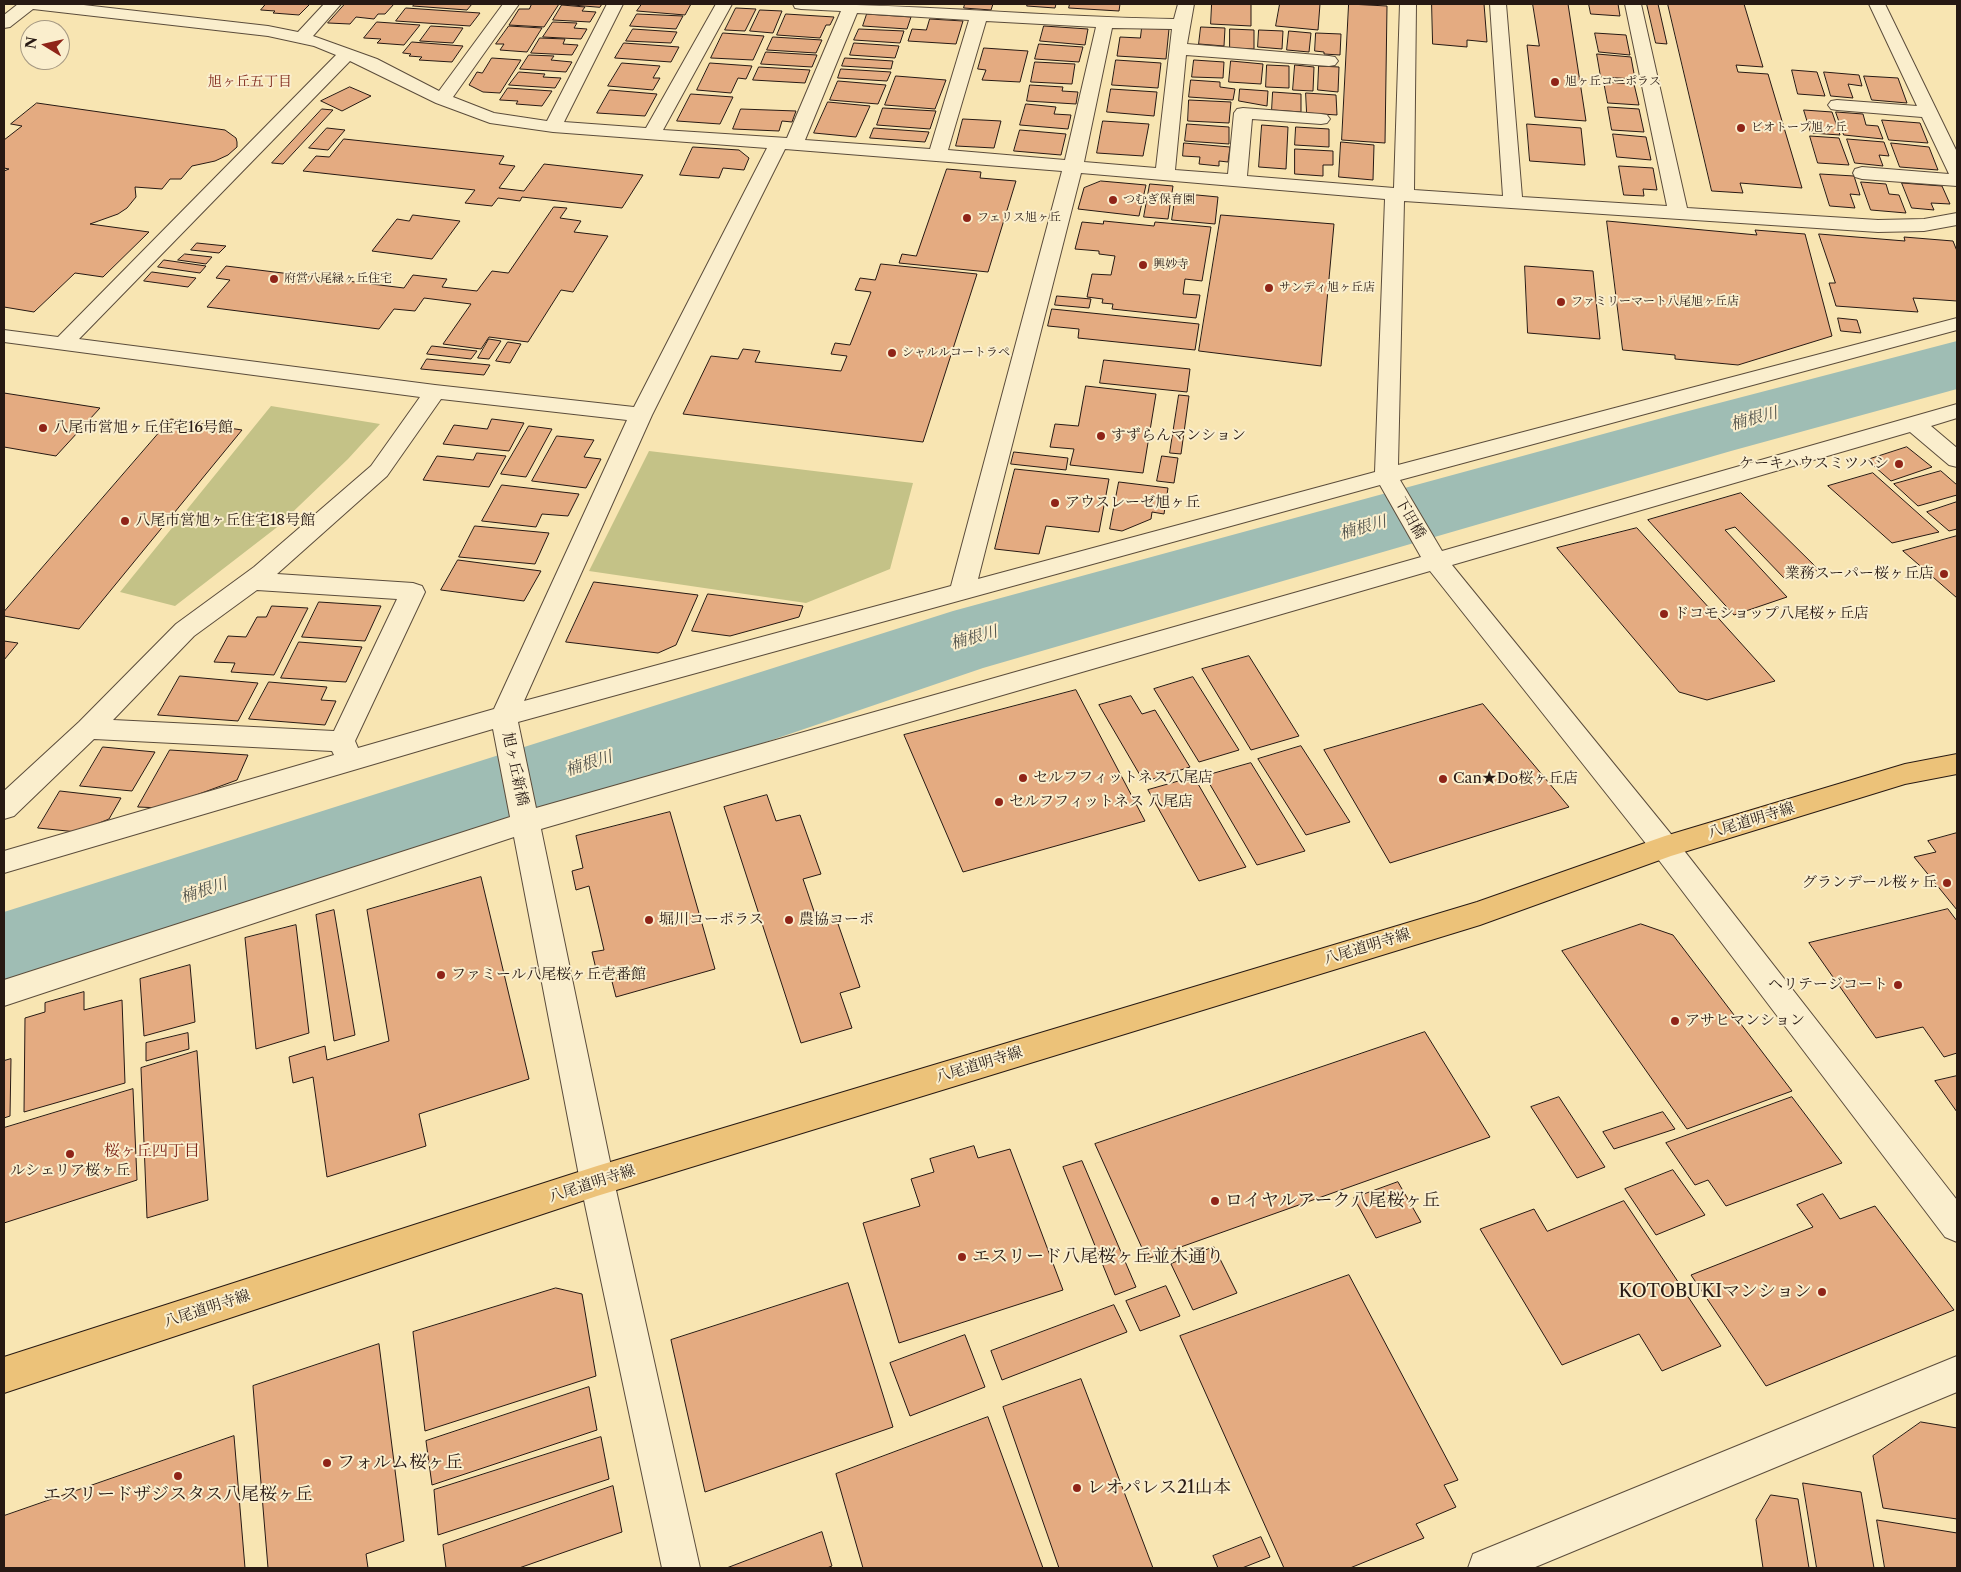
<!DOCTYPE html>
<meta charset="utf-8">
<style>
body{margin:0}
#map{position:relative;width:1961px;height:1572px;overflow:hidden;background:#f8e5b2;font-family:"Libre Caslon Text",serif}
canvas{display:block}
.frame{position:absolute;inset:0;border:5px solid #271913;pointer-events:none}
.north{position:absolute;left:20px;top:20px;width:50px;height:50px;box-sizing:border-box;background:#faeecd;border:1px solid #a69983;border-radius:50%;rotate:279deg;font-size:14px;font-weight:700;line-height:20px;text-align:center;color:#271913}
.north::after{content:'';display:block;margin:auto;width:18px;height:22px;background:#8f2418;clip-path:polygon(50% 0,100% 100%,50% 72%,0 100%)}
</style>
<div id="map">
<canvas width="1961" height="1572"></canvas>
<div class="frame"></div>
<div class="north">N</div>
</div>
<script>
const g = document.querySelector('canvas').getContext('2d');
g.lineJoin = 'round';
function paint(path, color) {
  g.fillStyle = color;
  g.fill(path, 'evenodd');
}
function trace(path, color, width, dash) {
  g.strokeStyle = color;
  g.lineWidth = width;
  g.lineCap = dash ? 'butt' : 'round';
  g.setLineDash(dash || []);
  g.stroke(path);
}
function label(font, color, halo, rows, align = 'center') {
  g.font = font + ' "Libre Caslon Text","Noto Serif JP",serif';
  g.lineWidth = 4;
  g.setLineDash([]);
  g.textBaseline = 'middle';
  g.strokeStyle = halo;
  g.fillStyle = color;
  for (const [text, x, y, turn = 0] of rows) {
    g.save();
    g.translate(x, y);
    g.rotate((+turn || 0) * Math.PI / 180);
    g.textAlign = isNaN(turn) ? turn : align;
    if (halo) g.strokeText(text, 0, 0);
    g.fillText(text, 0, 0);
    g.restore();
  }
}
paint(new Path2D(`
 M271,406L380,424L348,459L276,528L175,606L120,592Z
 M649,451L913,483L890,569L806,603L589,571Z`), '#c4c287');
paint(new Path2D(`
 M1957,341V389L1731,451L983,668L4,1002V912L953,611L1673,415Z`), '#9fbdb4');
const building = new Path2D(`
 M266,4H310L299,15L273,13L275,11L261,10Z
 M345,4H394L385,14H378L374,19L356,17L350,24L328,23Z
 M415,4H472L467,10L413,6Z
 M532,4H559L544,27L509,25L519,9H529Z
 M561,4H602L600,7Z
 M642,4H691L685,15L637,11Z
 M965,4H993L991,10L964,8Z
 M1028,4H1056L1055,8L1027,6Z
 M1070,4H1120L1119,11L1069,8Z
 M1212,4H1251V26L1211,24Z
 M1280,4H1320L1318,30L1276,26Z
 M1349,4L1387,6L1385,143L1342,140Z
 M1432,4H1484L1487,42L1467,40V47L1433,44Z
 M1533,4H1568L1586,121L1535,117L1527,45L1539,46Z
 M1589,4H1618L1620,16L1591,14Z
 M1647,4H1658L1667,44L1656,43Z
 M1668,4H1744L1763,67L1736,65L1738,72L1768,74L1802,188L1740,183L1743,193L1712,191Z
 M562,5L585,7L582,11L596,12L590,22L553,20Z
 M406,8L480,13L470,26L396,21Z
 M736,8L756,9L745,31L725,30Z
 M760,10L782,11L773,33L750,31Z
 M637,14L683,16L676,29L630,26Z
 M786,14L834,17L830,25H826L820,38L777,35Z
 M867,14L911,17L907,29L863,26Z
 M930,19L963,21L956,44L908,41L912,29L926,30Z
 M377,22L420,25L404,45L377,43L381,39L364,38Z
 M553,22L577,23L574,28L587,29L581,39L543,37Z
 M431,26L463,28L453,43L420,41Z
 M509,26L542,28L527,52L500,50L504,44H496Z
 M1044,26L1088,29L1085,45L1040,41Z
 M1201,27L1225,28L1224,46L1199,44Z
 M1142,28L1169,29L1166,59L1117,56L1120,37L1140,38Z
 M633,29L677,32L671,43L626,41Z
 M859,29L904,31L900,43L854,40Z
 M1230,29L1254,30V49L1230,48Z
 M1259,30L1283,31L1282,49L1258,47Z
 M1289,31L1311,33L1309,52L1287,50Z
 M723,33L764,36L753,60L711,58Z
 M1316,33L1341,34L1340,55L1324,54V52L1315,51Z
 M1595,33L1626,35L1630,55L1599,52Z
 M773,37L822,40L816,53L767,50Z
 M540,38L565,39L563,44L578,45L572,55L531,53Z
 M412,42L463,46L452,62L419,60L422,57L409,56L411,54L403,53Z
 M624,43L679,47L671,62L615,58Z
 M854,43L899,46L895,58L850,55Z
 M1039,44L1083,47L1079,62L1035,59Z
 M984,48L1028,51L1020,82L982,80L986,70L978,69Z
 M766,52L817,55L812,67L761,64Z
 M1597,54L1631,57L1635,79L1601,77Z
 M529,55L554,56L551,60L572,62L566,72L520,69Z
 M492,58L521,60L500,93L483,92L469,85L477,72L482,73Z
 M845,58L893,61L891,69L842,66Z
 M1116,60L1161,63L1158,88L1112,85Z
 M1194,60L1224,62L1223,78L1192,77Z
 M1231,61L1263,64L1261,84L1229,82Z
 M1035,62L1075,64L1072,84L1031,82Z
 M622,63L660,66L653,78H660L653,90L608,86Z
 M710,63L752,66L746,79L738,78L731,93L697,90Z
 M1267,65L1289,66V88L1266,87Z
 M1295,65L1314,67L1313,91L1293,90Z
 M1319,66L1339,67L1338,92L1318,90Z
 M759,67L810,70L805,83L753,80Z
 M841,69L891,72L887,81L838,78Z
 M1792,70L1817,72L1825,96L1798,94Z
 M519,72L545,74L543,77L561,78L555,88L509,85Z
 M1824,72L1859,75L1862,86L1848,84L1853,98L1831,96Z
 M896,76L946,80L935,109L885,105Z
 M1864,76L1898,78L1907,103L1872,100Z
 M1191,80L1220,82V87L1235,89L1233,100L1189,97Z
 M838,81L886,85L878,104L830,100Z
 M1604,82L1634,84L1639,105L1608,103Z
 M1030,85L1063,87L1062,91L1078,92L1076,104L1027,101Z
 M350,87L371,96L342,111L321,101Z
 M508,88L552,91L542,106L516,104L518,101L500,100Z
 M1111,89L1157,92L1154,116L1107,112Z
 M1240,89L1268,91L1267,106L1239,101Z
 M610,90L657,94L645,116L597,113Z
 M1273,92L1301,94V112L1272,110Z
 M1306,93L1336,95L1337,115L1307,113Z
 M691,94L733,97L720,124L677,121Z
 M1189,100L1231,102L1229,123L1188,121Z
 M828,102L870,106L856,137L814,133Z
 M37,103L225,130L236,138L237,142V147L228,155L215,161L192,166L181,179H170L162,189L135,187L136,197L127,208L118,214L90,224L149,232L103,277L75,273L34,312L4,307V171L9,169L4,168V140L22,126L11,124Z
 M1026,104L1056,107L1054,114L1071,115L1068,129L1020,125Z
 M1608,107L1639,109L1644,132L1612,130Z
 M883,108L936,111L930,129L877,125Z
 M322,109L333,110L283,164L272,163Z
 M741,109L796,111L792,122L782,121L779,131L733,129Z
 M1804,110L1832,112L1840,135L1811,133Z
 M1836,112L1863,114L1866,125L1878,126L1883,139L1844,135Z
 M963,119L1001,121L994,148L956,146Z
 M1882,120L1920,123L1928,143L1889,140Z
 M1103,121L1149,124L1143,156L1097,153Z
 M1187,124L1229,127V144L1185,141Z
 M1527,124L1581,128L1585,165L1530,161Z
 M1262,125L1288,127L1286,169L1259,167Z
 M1296,127L1329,129V147L1295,145Z
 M327,128L345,130L328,150L309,148Z
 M874,128L929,132L925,142L870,138Z
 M1020,130L1066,134L1061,155L1014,151Z
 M1613,134L1646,137L1651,160L1617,157Z
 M1810,136L1839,138L1849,165L1818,163Z
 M344,139L504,156L499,164L515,166L499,188L524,191L544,164L643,175L622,208L522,197L520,201L498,198L492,206L465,203L475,190L303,171L316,156L329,157Z
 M1847,139L1884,142L1889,156L1879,155L1883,166L1855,163Z
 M1341,142L1374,145L1373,180L1339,177Z
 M1184,143L1230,147L1228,162L1219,161V166L1199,164L1200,157L1183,156Z
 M1891,143L1929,147L1938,170L1900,167Z
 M693,147L739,150L749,158L744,170L723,168L719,178L680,175Z
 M1295,149L1333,151V165H1323V176L1295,174Z
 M1619,166L1653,168L1657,190L1643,189L1644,196L1624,195Z
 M947,169L981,172L980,178L1016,181L988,272L899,263L902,254L916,256Z
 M1820,174L1854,176L1860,195L1850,194L1855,208L1830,206Z
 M1101,181L1146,185L1139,216L1078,209L1084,188Z
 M1861,182L1886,184L1889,194L1899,195L1906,213L1871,210Z
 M1902,183L1942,186L1950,204L1931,203L1934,210L1912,208Z
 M1150,184L1173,186L1168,219L1144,217Z
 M1176,193L1218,197L1215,224L1172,220Z
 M554,207L567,208L560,218L581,221L574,232L608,236L573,292L561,290L528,342L489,337L481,349L443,344L471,304L424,298L415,311L394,309L379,329L207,307L230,280L216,278L226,266L404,288L413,275L447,279L442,287L477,291L492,271L508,273Z
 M413,215L460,221L432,259L372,251L397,219L409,221Z
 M1221,215L1334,224L1321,366L1199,351Z
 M1104,221L1154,226L1155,222L1211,227L1202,281L1185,279L1183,294L1200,295L1196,318L1112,309L1113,304L1102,303L1103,299L1087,297L1092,274L1111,275L1115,256L1099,254V251L1075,249L1082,222L1103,224Z
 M1607,221L1757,235L1755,230L1805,234L1832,336L1738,365L1675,359V355L1623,350Z
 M1819,234L1905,241L1904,237L1953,241L1957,251V301L1913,298L1918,312L1836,306L1829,283H1835Z
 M197,243L226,246L219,253L191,250Z
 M185,254L212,257L206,264L178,260Z
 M164,260L206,266L200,273L158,267Z
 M881,264L977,274L923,442L683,414L711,356L738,359L743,349L760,351L755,362L841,371L847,356L831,354L835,343L850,345L871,292L855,290L860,278L875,280Z
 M1525,266L1593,271L1600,339L1528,333Z
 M152,272L196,278L188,287L144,281Z
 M1057,296L1091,299L1089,308L1055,305Z
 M1052,309L1199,324L1195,350L1078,338L1079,329L1048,326Z
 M1838,318L1857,320L1861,333L1841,331Z
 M489,339L501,341L489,359L478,358Z
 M508,342L521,344L510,363L496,361Z
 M432,346L477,351L471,359L427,354Z
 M427,359L490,365L484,375L421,369Z
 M1104,360L1190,369L1187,392L1100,383Z
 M1086,386L1156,394L1143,473L1070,465L1074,449L1050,447L1055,424L1078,426Z
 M4,393L100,408L56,456L4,447Z
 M1179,395L1189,396L1181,454L1170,453Z
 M171,419L242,430L79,629L4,616V612Z
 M492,419L524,423L509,451L443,444L454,425L487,429Z
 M529,426L552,429L526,477L501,474Z
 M557,436L594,440L584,457L601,459L586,488L532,481Z
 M1907,447L1932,467L1891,481L1867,460Z
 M1014,452L1068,458L1066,470L1011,464Z
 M477,453L506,456L489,487L423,480L437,456L473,460Z
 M1162,456L1178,458L1174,483L1157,481Z
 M1015,469L1109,479L1099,532L1046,526L1039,554L995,549Z
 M1941,471L1957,485V495L1918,506L1894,484Z
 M1873,473L1939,532L1892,543L1828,486Z
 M1119,482L1168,488L1164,514L1152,512L1151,519L1122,531L1110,529Z
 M502,485L579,494L568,516L542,514L536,527L482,521Z
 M1741,493L1819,570L1785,579L1735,527L1725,530L1787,597L1734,615L1648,520Z
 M1957,502V529L1949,531L1927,512Z
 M475,526L549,533L535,564L459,557Z
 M1637,528L1775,681L1707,700L1679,692L1557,548Z
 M1957,536V598L1903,551Z
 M458,560L541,571L524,601L441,590Z
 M594,582L698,595L676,645L658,653L566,642Z
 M708,594L803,606L799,617L730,636L692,631Z
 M319,602L381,606L365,641L302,637Z
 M272,606L308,608L274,675L231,672L235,663L214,662L228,636L246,637L257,617H266Z
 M4,641L18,643L4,660Z
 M299,642L362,647L346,682L281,678Z
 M1249,656L1299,736L1251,750L1202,669Z
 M180,676L258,683L238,721L158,715Z
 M1193,677L1239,750L1199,762L1154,689Z
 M269,682L327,687L321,700L336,701L325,725L249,719Z
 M1076,690L1145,821L963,872L904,735Z
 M1131,696L1142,714L1155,710L1190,767L1144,782L1099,705Z
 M1483,704L1569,807L1390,863L1324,750Z
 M1301,746L1350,822L1306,835L1258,759Z
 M103,747L155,752L132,791L80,786Z
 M170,750L248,755L237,780L161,808L138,807Z
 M1251,763L1305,851L1257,865L1205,776Z
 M1194,777L1246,867L1199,881L1148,790Z
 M60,791L121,798L109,819L77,832L38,828Z
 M767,795L776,821L800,815L821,874L803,879L818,923L836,918L860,987L840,993L852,1028L801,1043L724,807Z
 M670,812L715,969L616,997L608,966L596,969L592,952L604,950L589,886L576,890L572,871L583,868L576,836Z
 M1957,833V910L1914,857L1936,852L1928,841Z
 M481,877L529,1079L419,1114L426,1146L327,1177L313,1077L293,1083L289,1057L325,1046L327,1060L389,1041L367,910Z
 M1948,909L1957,921V1053L1944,1057L1923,1027L1876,1038L1809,943Z
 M334,910L355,1035L334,1041L316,915Z
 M1641,924L1673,935L1792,1091L1687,1129L1562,951Z
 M296,925L309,1033L256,1049L245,938Z
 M190,965L195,1022L144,1036L140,979Z
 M84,992V1010L122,1000L125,1083L24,1112L25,1018L45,1012V1003Z
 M1425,1032L1490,1137L1147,1259L1095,1144Z
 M188,1033L189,1049L146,1061V1043Z
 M197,1051L208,1200L147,1218L141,1068Z
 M11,1059L10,1116L4,1118V1061Z
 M1957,1076V1112L1935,1081Z
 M133,1089L137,1180L4,1223V1128Z
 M1559,1097L1605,1167L1577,1178L1531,1107Z
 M1792,1097L1842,1163L1726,1206L1708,1180L1695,1185L1666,1143Z
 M1663,1112L1675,1129L1614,1149L1603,1132Z
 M974,1146L978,1158L1010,1149L1063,1290L899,1343L863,1223L920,1206L911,1179L934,1172L930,1159Z
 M1082,1161L1136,1287L1115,1295L1063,1167Z
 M1673,1170L1705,1215L1656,1235L1625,1189Z
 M1398,1182L1421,1222L1376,1238L1354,1198Z
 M1823,1194L1840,1219L1875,1206L1954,1310L1766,1386L1691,1275L1813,1227L1797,1205Z
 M1624,1201L1721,1346L1662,1371L1639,1334L1562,1365L1480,1229L1534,1209L1547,1231Z
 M1214,1247L1237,1293L1193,1310L1171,1264Z
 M1349,1275L1458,1480L1444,1485L1456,1507L1416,1524L1424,1538L1350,1568H1284L1180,1336Z
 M848,1283L893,1427L705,1492L671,1340Z
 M1166,1286L1180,1316L1140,1331L1126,1301Z
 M556,1288L582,1294L596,1376L425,1431L413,1332Z
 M1114,1305L1127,1332L1002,1380L991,1351Z
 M965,1335L985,1387L910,1416L890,1363Z
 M379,1344L404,1541L366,1554L368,1568H268L253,1386Z
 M1081,1379L1153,1568H1059L1003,1407Z
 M589,1387L597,1430L432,1485L426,1441Z
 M988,1417L1043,1568H863L836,1474Z
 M1921,1422L1957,1428V1519L1883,1508L1873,1456Z
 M234,1436L245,1568H4V1516Z
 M601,1437L609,1479L438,1535L434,1490Z
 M1803,1483L1861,1492L1874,1568H1817Z
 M613,1486L622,1532L519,1568H446L443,1545Z
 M1771,1495L1798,1499L1809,1568H1763L1756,1520Z
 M1877,1520L1957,1533V1568H1885Z
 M822,1532L832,1566L827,1568H727Z
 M1261,1537L1270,1557L1242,1568H1218L1213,1556Z`);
paint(building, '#e4ab81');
trace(building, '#271913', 1);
const minor = new Path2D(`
 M18,4H75L268,26L298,32L324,4H341L313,36L377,59L439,91L503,4H519L453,97L494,113L547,121L607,4H623L564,122L646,128L716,4H732L663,130L787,138L841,11L801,9L795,8L793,4C920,4 1047,17 1174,19L1178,4H1194L1187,44L1329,56L1335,57L1338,61L1335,65L1329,66L1186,55L1175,170L1228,174L1234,113L1237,109L1243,108L1321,114L1327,115L1330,119L1327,123L1321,124L1252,119L1247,176L1394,188L1400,4H1416L1414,190L1503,196L1490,4H1506L1522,197L1667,206L1625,4H1641L1687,208L1878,220L1924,219L1957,213V225L1924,231L1878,232L1404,201L1398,465L1957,318V330L1400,480L1442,551L1957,404V418L1931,426L1957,448V467L1949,465L1910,432L1452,565L1675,839L1957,1200V1242L1945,1237L1655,855L1430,571L541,829L614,1181L700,1568H662L580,1181L514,837L4,1006V980L510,817L493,729L4,873V851L334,755L332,751L94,739L14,816L4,819V791L79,722L176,624L254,567L371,466L420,397L4,342V330L58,337L336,55L314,46L268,36L33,9L10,27L4,28V15ZM857,13L969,20L930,149L805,140ZM986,21L1096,27L1065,160L948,150ZM1112,28L1172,29L1156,168L1084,162ZM350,61L436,103L490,123L553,132L767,148L634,407L435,385L79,339ZM785,149L1062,171L951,586L524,701L652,415ZM1081,173L1385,199L1375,472L978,579ZM441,399L627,420L494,709L358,748L355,741L425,592L422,586L413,583L277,574L387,476ZM1380,485L1421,557L536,808L518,722ZM257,590L397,599L334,731L113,720L194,636Z
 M1869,4H1885L1957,152V186L1862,179L1855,177L1853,173L1855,169L1862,167L1949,174L1922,117L1837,110L1831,109L1828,105L1831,101L1837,100L1917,106Z
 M1957,1356V1392L1533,1568H1468L1473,1554Z`);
const major = new Path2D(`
 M1957,754V774L1905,784L1671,856L1480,925L597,1196L4,1393V1357L597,1166L1477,902L1665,836L1905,764Z`);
trace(minor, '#5b4c3b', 2);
trace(major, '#271913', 2);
paint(minor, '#faeecd');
paint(major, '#ecc279');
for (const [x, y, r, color] of [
 [1555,82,5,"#8f2418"],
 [1741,128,5,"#8f2418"],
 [1113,200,5,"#8f2418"],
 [967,218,5,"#8f2418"],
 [1143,265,5,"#8f2418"],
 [274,279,5,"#8f2418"],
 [1269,288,5,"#8f2418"],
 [1561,302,5,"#8f2418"],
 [892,353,5,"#8f2418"],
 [43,428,5,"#8f2418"],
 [1101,436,5,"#8f2418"],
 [1899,464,5,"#8f2418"],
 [1055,503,5,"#8f2418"],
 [125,521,5,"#8f2418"],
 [1944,574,5,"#8f2418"],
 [1664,614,5,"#8f2418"],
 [1023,778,5,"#8f2418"],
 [1443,779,5,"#8f2418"],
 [999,802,5,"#8f2418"],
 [1947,883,5,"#8f2418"],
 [649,920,5,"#8f2418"],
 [789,920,5,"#8f2418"],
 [441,975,5,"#8f2418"],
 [1898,985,5,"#8f2418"],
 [1675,1021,5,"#8f2418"],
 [70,1154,5,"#8f2418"],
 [1215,1201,5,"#8f2418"],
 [962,1257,5,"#8f2418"],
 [1822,1292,5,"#8f2418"],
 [327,1463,5,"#8f2418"],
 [178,1476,5,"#8f2418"],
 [1077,1488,5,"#8f2418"]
]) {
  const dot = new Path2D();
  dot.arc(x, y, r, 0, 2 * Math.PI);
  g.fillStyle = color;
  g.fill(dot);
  trace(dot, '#faeecd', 2);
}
label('12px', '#271913', '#faeecd', [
 ["旭ヶ丘コーポラス",1565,82],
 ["ビオトープ旭ヶ丘",1751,128],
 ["つむぎ保育園",1123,200],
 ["フェリス旭ヶ丘",977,218],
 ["興妙寺",1153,265],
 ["府営八尾緑ヶ丘住宅",284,279],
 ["サンディ旭ヶ丘店",1279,288],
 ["ファミリーマート八尾旭ヶ丘店",1571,302],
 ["シャルルコートラペ",902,353]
], 'left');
label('14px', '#7a1f14', '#faeecd', [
 ["旭ヶ丘五丁目",250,82]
]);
label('15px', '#271913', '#faeecd', [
 ["八尾市営旭ヶ丘住宅16号館",53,428],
 ["すずらんマンション",1111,436],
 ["ケーキハウスミツハシ",1889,464,"right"],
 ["アウスレーゼ旭ヶ丘",1065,503],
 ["八尾市営旭ヶ丘住宅18号館",135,521],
 ["業務スーパー桜ヶ丘店",1934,574,"right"],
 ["ドコモショップ八尾桜ヶ丘店",1674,614],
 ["セルフフィットネス八尾店",1033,778],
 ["Can★Do桜ヶ丘店",1453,779],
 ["セルフフィットネス 八尾店",1009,802],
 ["グランデール桜ヶ丘",1937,883,"right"],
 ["堀川コーポラス",659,920],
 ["農協コーポ",799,920],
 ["ファミール八尾桜ヶ丘壱番館",451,975],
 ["ヘリテージコート",1888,985,"right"],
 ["アサヒマンション",1685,1021],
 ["ルシェリア桜ヶ丘",70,1171,"center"]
], 'left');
label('15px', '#271913', '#faeecd', [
 ["下田橋",1410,518,60],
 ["旭ヶ丘新橋",515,769,78],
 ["八尾道明寺線",1751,821,-17],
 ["八尾道明寺線",1367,947,-17],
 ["八尾道明寺線",979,1065,-17],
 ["八尾道明寺線",592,1184,-18],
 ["八尾道明寺線",207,1309,-18]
]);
label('italic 16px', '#51524b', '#faeecd', [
 ["楠根川",1754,419,-15],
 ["楠根川",1363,528,-16],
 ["楠根川",974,638,-16],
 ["楠根川",589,764,-18],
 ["楠根川",204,891,-18]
]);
label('16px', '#7a1f14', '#faeecd', [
 ["桜ヶ丘四丁目",152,1151]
]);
label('18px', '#271913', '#faeecd', [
 ["ロイヤルアーク八尾桜ヶ丘",1225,1201],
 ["エスリード八尾桜ヶ丘並木通り",972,1257],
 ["KOTOBUKIマンション",1812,1292,"right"],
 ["フォルム桜ヶ丘",337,1463],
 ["レオパレス21山本",1087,1488],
 ["エスリードザジスタス八尾桜ヶ丘",178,1495,"center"]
], 'left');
</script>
